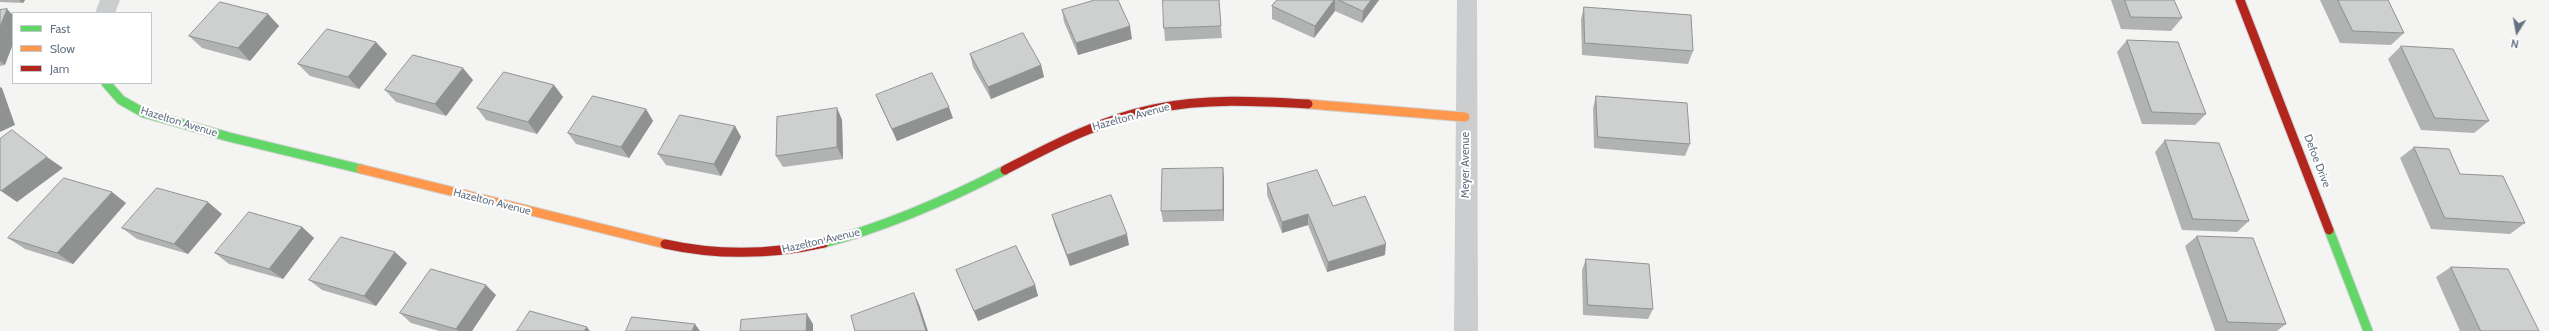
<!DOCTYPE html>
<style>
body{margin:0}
#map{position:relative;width:2549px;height:331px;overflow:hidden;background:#f4f5f3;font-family:Cabin,sans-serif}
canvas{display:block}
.legend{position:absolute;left:12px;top:12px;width:140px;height:72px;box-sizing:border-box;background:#fff;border:1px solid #c1c7ce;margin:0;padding:5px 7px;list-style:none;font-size:12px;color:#647384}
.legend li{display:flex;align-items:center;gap:8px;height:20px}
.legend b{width:20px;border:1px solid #c1c7ce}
.north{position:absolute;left:2497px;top:12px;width:40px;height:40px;-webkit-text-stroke:3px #fff;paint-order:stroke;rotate:191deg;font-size:11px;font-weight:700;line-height:16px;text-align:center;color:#647384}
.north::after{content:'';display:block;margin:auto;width:14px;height:18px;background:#647384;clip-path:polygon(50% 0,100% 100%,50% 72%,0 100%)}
</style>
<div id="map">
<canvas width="2549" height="331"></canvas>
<ul class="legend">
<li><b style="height:5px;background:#63d668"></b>Fast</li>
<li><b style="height:5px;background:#ff974d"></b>Slow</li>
<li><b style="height:5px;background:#b3261e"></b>Jam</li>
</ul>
<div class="north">N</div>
</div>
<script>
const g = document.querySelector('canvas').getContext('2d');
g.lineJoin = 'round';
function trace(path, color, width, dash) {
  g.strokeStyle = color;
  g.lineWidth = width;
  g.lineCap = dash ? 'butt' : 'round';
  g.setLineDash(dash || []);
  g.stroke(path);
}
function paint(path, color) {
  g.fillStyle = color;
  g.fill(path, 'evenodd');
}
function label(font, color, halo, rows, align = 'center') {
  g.font = font + ' Cabin,sans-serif';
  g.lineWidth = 4;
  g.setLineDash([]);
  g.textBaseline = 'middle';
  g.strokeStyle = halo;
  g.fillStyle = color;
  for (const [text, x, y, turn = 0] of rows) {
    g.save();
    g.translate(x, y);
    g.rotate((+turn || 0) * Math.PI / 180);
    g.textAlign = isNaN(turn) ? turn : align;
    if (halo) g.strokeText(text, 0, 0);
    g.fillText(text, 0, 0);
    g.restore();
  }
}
const fast = new Path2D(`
 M106,83L121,100L144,113L229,137L361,169
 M2329,230L2368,331
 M824,243C888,226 947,200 1005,170`);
const slow = new Path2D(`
 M1308,104L1465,117
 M361,169L665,244`);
const jam = new Path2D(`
 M2240,0L2329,230
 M1005,170C1053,145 1100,120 1154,109C1204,98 1257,101 1308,104
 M665,244C719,256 770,255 824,243`);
trace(fast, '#d1d3d3', 11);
trace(slow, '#d1d3d3', 11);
trace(jam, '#d1d3d3', 11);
paint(new Path2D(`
 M100,0H120L115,13H95Z
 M1457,0H1477L1478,331H1454Z`), '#cccdce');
trace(fast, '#63d668', 9);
trace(slow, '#ff974d', 9);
trace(jam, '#b3261e', 9);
paint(new Path2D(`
 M0,0H25L23,3L0,2Z
 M1277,0H1379L1362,23L1335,11L1314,38L1272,19V6Z
 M2111,0H2174L2182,18L2171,31L2121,29Z
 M2320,0H2388L2404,33L2391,45L2340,43Z
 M1584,7L1693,51L1688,64L1582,55L1581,19Z
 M0,10L5,65L0,66Z
 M1062,10L1132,39L1078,55L1064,22Z
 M268,14L279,26L250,61L202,48L189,36Z
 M1221,26L1222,38L1165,41L1164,28Z
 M2127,40L2206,114L2195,125L2142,124L2117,52Z
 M376,42L387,54L359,89L310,76L298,64Z
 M2401,46L2489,121L2474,133L2421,130L2388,59Z
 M970,54L1041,65L1044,77L991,99L973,67Z
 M473,80L446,116L396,102L385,90Z
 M554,85L563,97L537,134L486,120L477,108Z
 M876,95L953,118L897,141L881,107Z
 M1596,96L1690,144L1685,156L1594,148L1593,108Z
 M837,108L842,120L843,159L783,167L776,156Z
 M646,109L653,121L629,158L576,144L568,133Z
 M735,126L741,137L721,176L666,165L658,154Z
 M2165,140L2249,221L2237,232L2182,230L2155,152Z
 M2414,147L2460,174L2525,223L2510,234L2431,229L2400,158Z
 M1224,179V221L1163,222L1161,211Z
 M1267,184L1333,206L1385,255L1327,272L1308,225L1282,233L1267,195Z
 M126,203L73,264L25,249L8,238Z
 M222,214L188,254L137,239L122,228Z
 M1052,215L1129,245L1070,266L1055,226Z
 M302,227L314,238L283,279L229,264L215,253Z
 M2197,236L2286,324L2277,331H2215L2185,246Z
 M1586,259L1653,309L1648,319L1583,315L1582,270Z
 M407,263L376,306L322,290L309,280Z
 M2451,267L2539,331H2460L2436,277Z
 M956,270L1035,285L1038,296L978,321Z
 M496,295L472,331H439L411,323L400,313Z`), '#b1b3b3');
paint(new Path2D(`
 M19,0H25L23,3Z
 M1334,0H1335V11L1314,38L1315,26Z
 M1371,0H1379L1362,23L1363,11Z
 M7,9L13,15V44L5,65L0,61V27Z
 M268,14L279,26L250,61L238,48Z
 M1130,26L1132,39L1078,55L1076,43Z
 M376,42L387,54L359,89L348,77Z
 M1041,65L1044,77L991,99L988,87Z
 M463,68L473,80L446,116L435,104Z
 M554,85L563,97L537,134L528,122Z
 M0,87L2,88L15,125L0,132Z
 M949,107L953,118L897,141L892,129Z
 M837,108L842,120L843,159L837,147Z
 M646,109L653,121L629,158L621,147Z
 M735,126L741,137L721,176L714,164Z
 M47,157L63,168L17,202L1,191Z
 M1223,168L1224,179V221L1223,210Z
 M112,192L126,203L73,264L57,253Z
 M208,202L222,214L188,254L174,244Z
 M1308,214V225L1282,233V222Z
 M302,227L314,238L283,279L269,269Z
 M1127,234L1129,245L1070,266L1067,255Z
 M1386,244L1385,255L1327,272L1328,262Z
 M395,252L407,263L376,306L364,296Z
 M486,285L496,295L472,331H458L456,329Z
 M1035,285L1038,296L978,321L974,311Z
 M914,293L919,304L928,331H926Z
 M807,314L813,324V331H806Z
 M695,324L700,331H692Z
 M587,327L590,331H584Z`), '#909292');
const building = new Path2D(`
 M1095,0H1118L1130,26L1076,43L1062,10Z
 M1163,0H1219L1221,26L1164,28Z
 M1277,0H1334L1315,26L1272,6Z
 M1339,0H1371L1363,11Z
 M2125,0H2174L2182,18L2131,17Z
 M2338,0H2388L2404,33L2353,31Z
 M220,2L268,14L238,48L189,36Z
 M1584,7L1691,15L1693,51L1585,43Z
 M7,9L0,27V10Z
 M327,29L376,42L348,77L298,64Z
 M1023,33L1041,65L988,87L970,54Z
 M2127,40L2178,42L2206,114L2152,112Z
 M2401,46L2453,49L2489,121L2435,118Z
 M413,55L463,68L435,104L385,90Z
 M504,72L554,85L528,122L477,108Z
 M932,73L949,107L892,129L876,95Z
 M593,96L646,109L621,147L568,133Z
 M1596,96L1687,103L1690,144L1598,137Z
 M837,108V147L776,156L777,117Z
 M680,115L735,126L714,164L658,154Z
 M12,130L47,157L1,191L0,190V139Z
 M2165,140L2219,143L2249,221L2193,219Z
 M2414,147L2449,149L2460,174L2503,176L2525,223L2445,218Z
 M1223,168V210L1161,211L1162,169Z
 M1317,170L1333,206L1365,196L1386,244L1328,262L1308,214L1282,222L1267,184Z
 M64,178L112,192L57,253L8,238Z
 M157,188L208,202L174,244L122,228Z
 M1111,195L1127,234L1067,255L1052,215Z
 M249,212L302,227L269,269L215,253Z
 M2197,236L2253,238L2286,324L2228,322Z
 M341,237L395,252L364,296L309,280Z
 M1016,246L1035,285L974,311L956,270Z
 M1586,259L1649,264L1653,309L1588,305Z
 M2451,267L2508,269L2539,331H2481Z
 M431,269L486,285L456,329L400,313Z
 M914,293L926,331H855L851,316Z
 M530,311L587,327L584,331H517Z
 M807,314L806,331H740L741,320Z
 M632,317L695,324L692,331H626Z`);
paint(building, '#ced0d0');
trace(building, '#909292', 1);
label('11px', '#647384', '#fff', [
 ["Hazelton Avenue",1131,117,-15],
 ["Hazelton Avenue",179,122,17],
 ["Defoe Drive",2317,161,69],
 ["Meyer Avenue",1466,165,-90],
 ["Hazelton Avenue",492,202,14],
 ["Hazelton Avenue",821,241,-13]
]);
</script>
